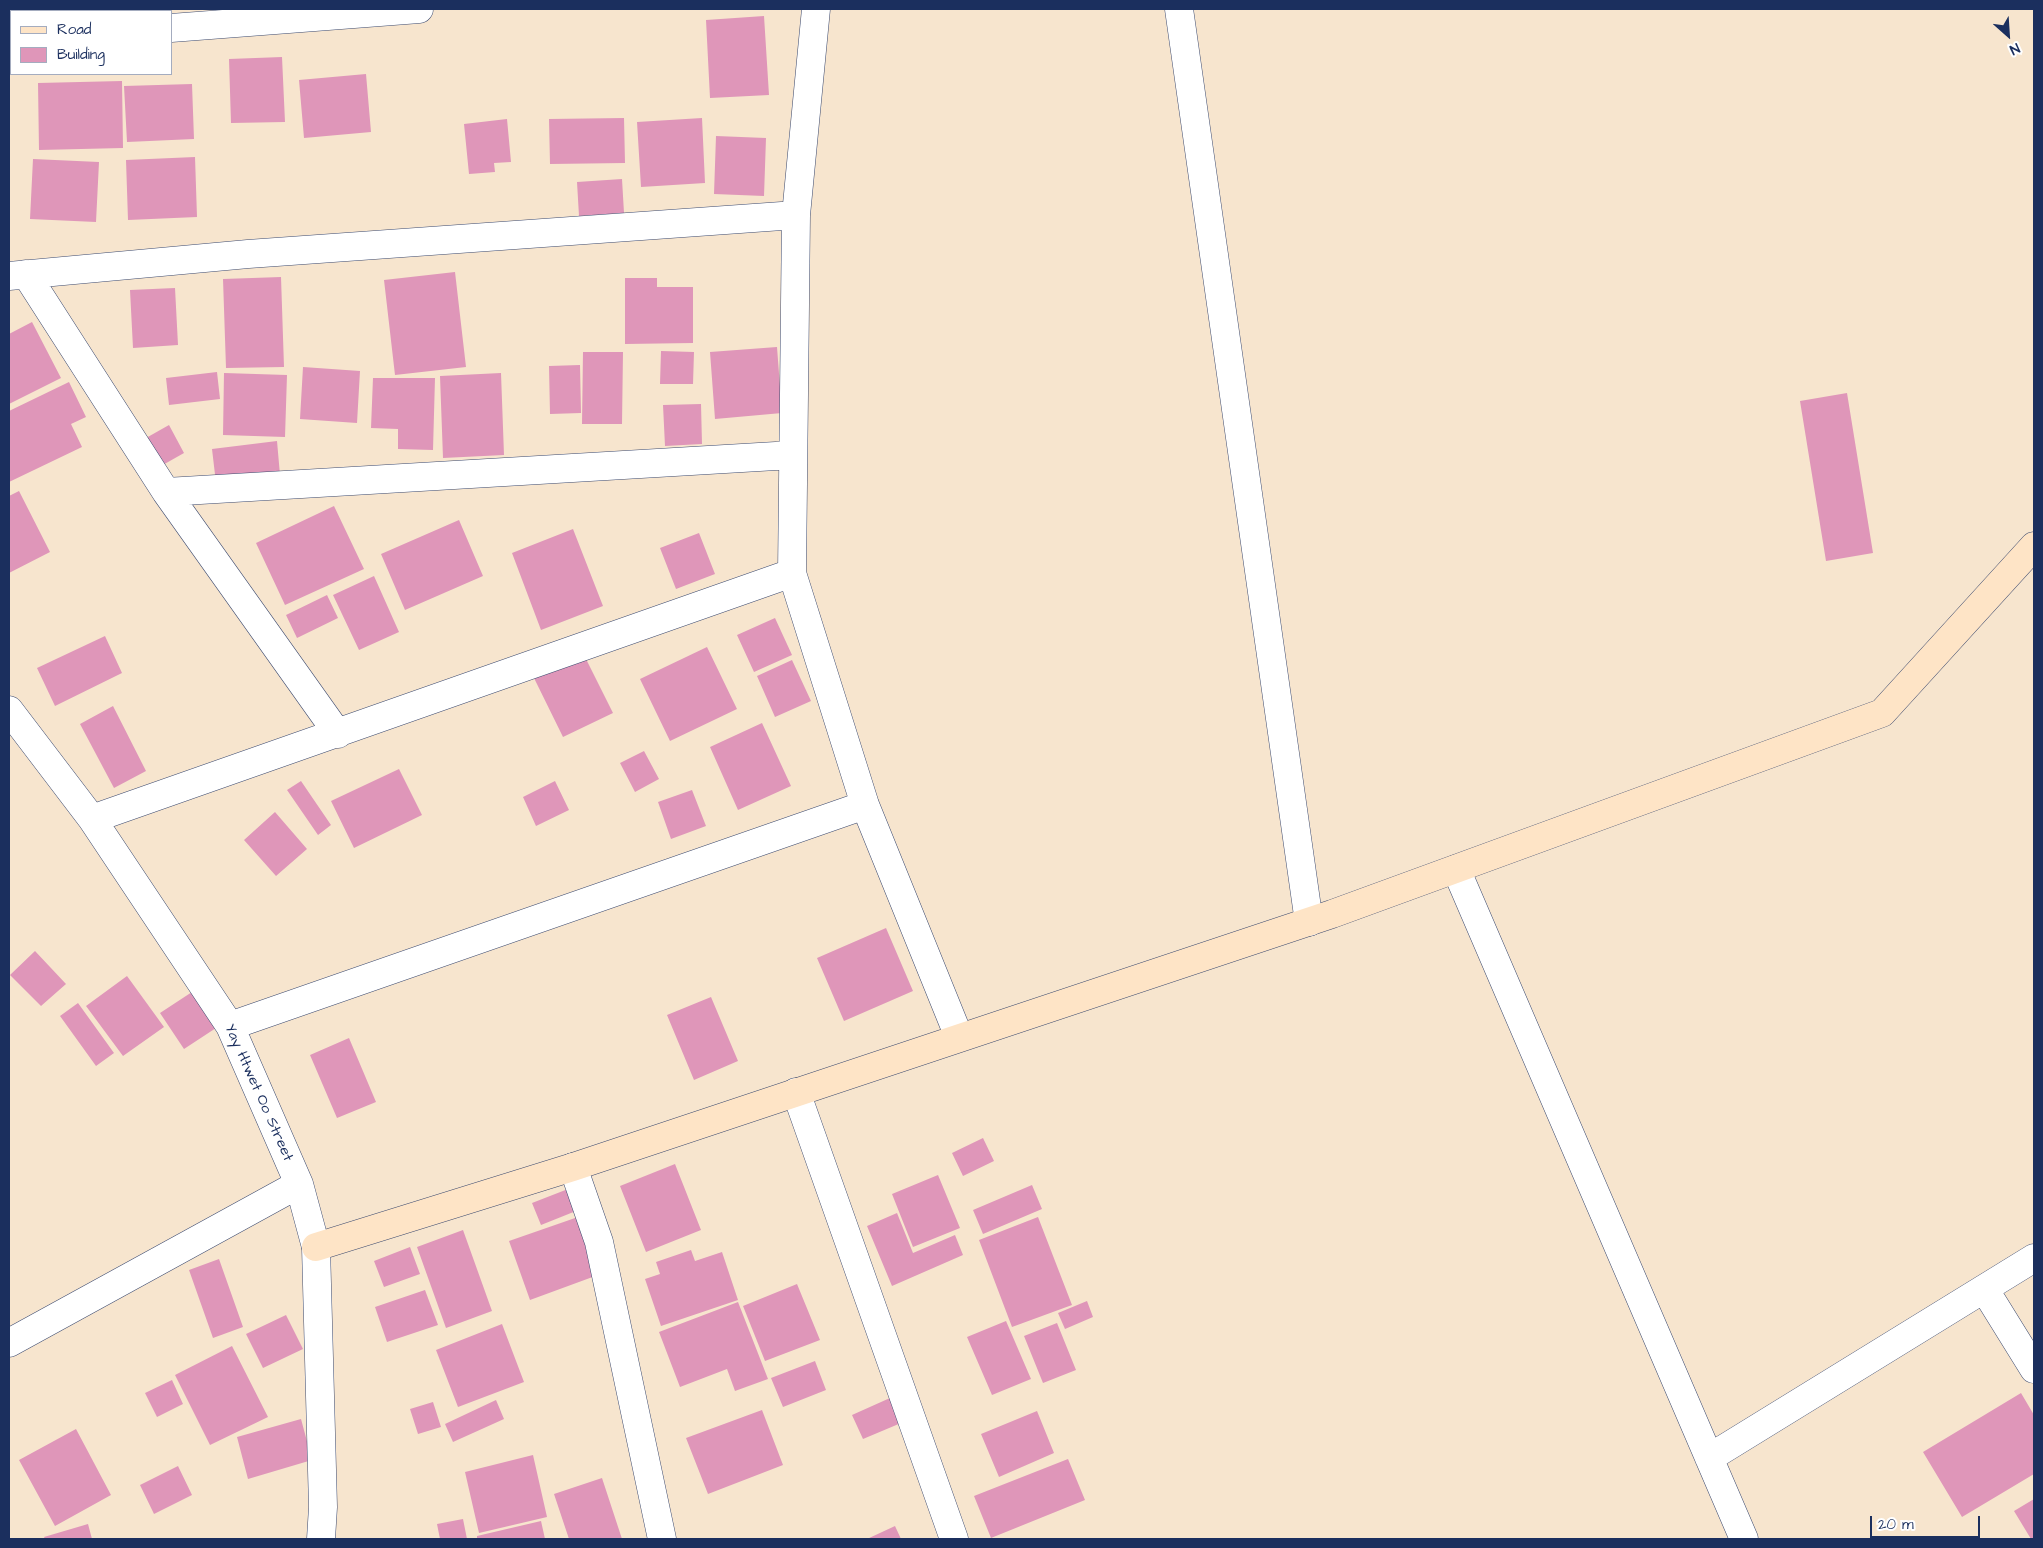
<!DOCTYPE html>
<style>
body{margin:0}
#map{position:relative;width:2043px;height:1548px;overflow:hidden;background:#f7e5ce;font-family:"Architects Daughter",sans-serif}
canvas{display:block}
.frame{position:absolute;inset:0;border:10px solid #1b2f5e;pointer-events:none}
.legend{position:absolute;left:10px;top:10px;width:162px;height:65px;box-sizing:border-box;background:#fff;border:1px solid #a4acbf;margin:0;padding:6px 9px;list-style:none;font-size:15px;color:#1b2f5e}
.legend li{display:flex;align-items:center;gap:10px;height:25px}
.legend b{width:25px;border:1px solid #a4acbf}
.north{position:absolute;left:1983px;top:10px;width:50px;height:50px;-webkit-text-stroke:4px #fff;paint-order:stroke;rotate:154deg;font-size:14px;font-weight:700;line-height:20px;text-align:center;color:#1b2f5e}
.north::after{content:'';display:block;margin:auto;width:18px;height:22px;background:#1b2f5e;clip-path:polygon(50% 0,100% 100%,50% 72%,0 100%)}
.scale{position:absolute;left:1870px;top:1516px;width:110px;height:22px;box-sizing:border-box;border:2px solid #1b2f5e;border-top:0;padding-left:6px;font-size:15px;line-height:18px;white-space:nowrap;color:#1b2f5e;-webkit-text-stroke:4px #fff;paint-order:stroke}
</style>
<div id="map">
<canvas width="2043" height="1548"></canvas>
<div class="frame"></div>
<ul class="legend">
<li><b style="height:6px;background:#fee4c6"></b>Road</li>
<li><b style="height:14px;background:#df96b9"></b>Building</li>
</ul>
<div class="north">N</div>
<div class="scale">20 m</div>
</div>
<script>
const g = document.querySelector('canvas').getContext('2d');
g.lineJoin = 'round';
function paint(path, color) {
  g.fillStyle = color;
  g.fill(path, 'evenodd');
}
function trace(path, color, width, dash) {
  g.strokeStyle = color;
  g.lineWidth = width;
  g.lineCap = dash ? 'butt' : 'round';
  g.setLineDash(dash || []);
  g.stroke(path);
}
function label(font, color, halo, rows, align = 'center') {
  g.font = font + ' "Architects Daughter",sans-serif';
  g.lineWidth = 4;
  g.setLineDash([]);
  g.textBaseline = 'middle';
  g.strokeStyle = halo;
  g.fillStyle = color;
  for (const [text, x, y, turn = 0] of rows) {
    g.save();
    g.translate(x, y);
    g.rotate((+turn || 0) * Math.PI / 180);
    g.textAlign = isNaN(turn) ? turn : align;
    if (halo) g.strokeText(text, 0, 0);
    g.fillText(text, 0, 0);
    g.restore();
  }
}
paint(new Path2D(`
 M764,16L769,95L710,98L706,20Z
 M282,57L285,122L231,123L229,59Z
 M366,74L371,132L304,138L299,80Z
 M122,81L123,148L39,150L38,83Z
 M192,84L194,139L127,142L124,86Z
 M624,118L625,163L550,164L549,119Z
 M702,118L705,183L641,187L637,122Z
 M507,119L511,162L494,163L495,172L469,174L464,124Z
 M716,136L766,138L764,196L714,194Z
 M195,157L197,217L128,220L126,160Z
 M33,159L99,162L96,222L30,219Z
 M622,179L624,213L579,216L577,182Z
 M455,272L466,367L395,375L384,280Z
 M281,277L284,367L226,368L223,279Z
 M625,278H657V287H693V343L625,344Z
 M175,288L178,345L133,348L130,290Z
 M32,322L61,378L9,404V334Z
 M777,347L782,413L715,419L710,352Z
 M661,351L694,352L693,384H660Z
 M583,352H623L622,424H582Z
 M580,365L581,413L550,414L549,366Z
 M303,367L360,371L357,423L300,419Z
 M217,372L220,399L169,405L166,378Z
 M224,373L287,375L285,437L223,435Z
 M501,373L504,455L443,458L440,376Z
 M373,378H435L433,450L398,449V429L371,428Z
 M69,382L86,417L71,424L82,447L9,482V411Z
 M1847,393L1873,553L1826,561L1800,401Z
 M701,404L702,444L665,446L663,405Z
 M169,425L184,453L161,466L146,438Z
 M277,441L280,475L216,483L212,449Z
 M19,491L50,552L9,573V496Z
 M334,506L364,569L285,605L256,543Z
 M459,520L483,576L405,610L381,554Z
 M573,529L603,606L541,630L512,553Z
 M699,533L715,574L676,589L660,548Z
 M374,576L399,632L359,650L333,595Z
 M327,595L338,618L297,638L286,615Z
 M775,618L792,655L754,672L737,635Z
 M105,636L122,673L55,706L37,668Z
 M707,647L737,709L670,741L640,679Z
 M583,653L613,713L563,737L534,678Z
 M792,660L811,701L775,717L757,676Z
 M113,706L146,771L114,788L80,724Z
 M762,723L791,786L738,810L710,747Z
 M644,751L659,779L635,792L620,763Z
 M399,769L422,815L354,848L331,801Z
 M301,781L331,825L318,835L287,790Z
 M555,781L569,810L536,826L523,797Z
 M692,790L706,826L671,839L658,802Z
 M275,812L307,849L276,876L244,840Z
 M886,928L913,991L844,1021L817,958Z
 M35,951L66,984L41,1006L10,975Z
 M127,976L164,1027L123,1056L86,1006Z
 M192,992L216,1028L184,1049L160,1013Z
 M711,997L738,1061L694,1080L667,1015Z
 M78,1003L114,1053L96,1066L60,1016Z
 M349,1038L376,1102L337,1118L310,1055Z
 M983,1138L994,1161L963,1176L952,1153Z
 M675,1164L701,1230L646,1252L620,1186Z
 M938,1175L960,1228L913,1247L892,1194Z
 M1032,1185L1042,1209L983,1234L973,1210Z
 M568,1189L576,1211L541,1225L532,1203Z
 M897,1213L913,1253L955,1235L963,1255L892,1286L867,1226Z
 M578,1217L598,1275L530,1300L509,1241Z
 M1038,1217L1072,1305L1012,1327L979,1240Z
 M463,1230L492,1311L446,1328L417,1247Z
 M410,1247L420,1274L384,1287L374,1261Z
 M691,1250L695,1261L722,1252L738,1300L661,1326L645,1279L660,1274L656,1262Z
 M219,1259L243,1327L213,1338L189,1270Z
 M797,1284L820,1340L765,1361L743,1306Z
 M425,1290L438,1325L387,1342L375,1307Z
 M1087,1301L1093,1317L1065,1329L1058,1313Z
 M738,1302L768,1379L735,1391L727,1369L680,1387L659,1332Z
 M286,1315L303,1349L263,1368L246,1334Z
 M1006,1321L1031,1379L992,1395L967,1337Z
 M1057,1323L1076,1370L1043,1383L1024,1336Z
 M502,1324L524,1382L458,1407L436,1350Z
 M232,1346L268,1417L210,1445L175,1375Z
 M815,1361L826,1390L783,1407L771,1378Z
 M172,1380L183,1404L157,1417L145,1393Z
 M2021,1393L2034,1415V1474L1962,1517L1923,1452Z
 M890,1398L901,1423L863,1439L852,1415Z
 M496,1400L504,1419L453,1442L445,1424Z
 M433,1402L441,1427L418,1434L410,1409Z
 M762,1410L783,1465L708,1494L686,1438Z
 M1037,1411L1054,1453L999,1477L981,1434Z
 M301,1419L312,1460L248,1479L237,1437Z
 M76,1429L111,1495L55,1526L19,1460Z
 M533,1455L547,1517L479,1533L465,1472Z
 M1068,1459L1085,1500L991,1538L974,1496Z
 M178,1466L192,1495L154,1514L140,1485Z
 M602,1478L622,1539H569L554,1494Z
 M2034,1499V1539H2031L2014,1511Z
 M463,1519L467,1539H440L437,1524Z
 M541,1521L545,1539H477V1536Z
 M88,1524L92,1539H45L44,1537Z
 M895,1526L901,1539H867Z`), '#df96b9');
const street = new Path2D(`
 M816,9L796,215L792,573L865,805L959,1037
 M1179,9L1309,922
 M171,28L419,9
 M9,43H11
 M26,274L166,492L338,734
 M9,276L248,254L796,215
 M166,492L793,455
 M9,710L92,819L230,1026L299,1184L316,1247L323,1507L321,1539
 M92,819L792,573
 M1456,869L1744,1539
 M230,1026L865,805
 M796,1092L954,1539
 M573,1167L599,1242L662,1539
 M1985,1290L2034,1369
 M9,1343L299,1184
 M1709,1458L2034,1258`);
const secondary = new Path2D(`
 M316,1247L573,1167L1332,914L1882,713L2034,546`);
trace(street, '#3c4a6f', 29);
trace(secondary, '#3c4a6f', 29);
trace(street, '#fff', 28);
trace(secondary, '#fee4c6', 28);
label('15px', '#1b2f5e', '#fff', [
 ["Yay Htwet Oo Street",258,1093,66]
]);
</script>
